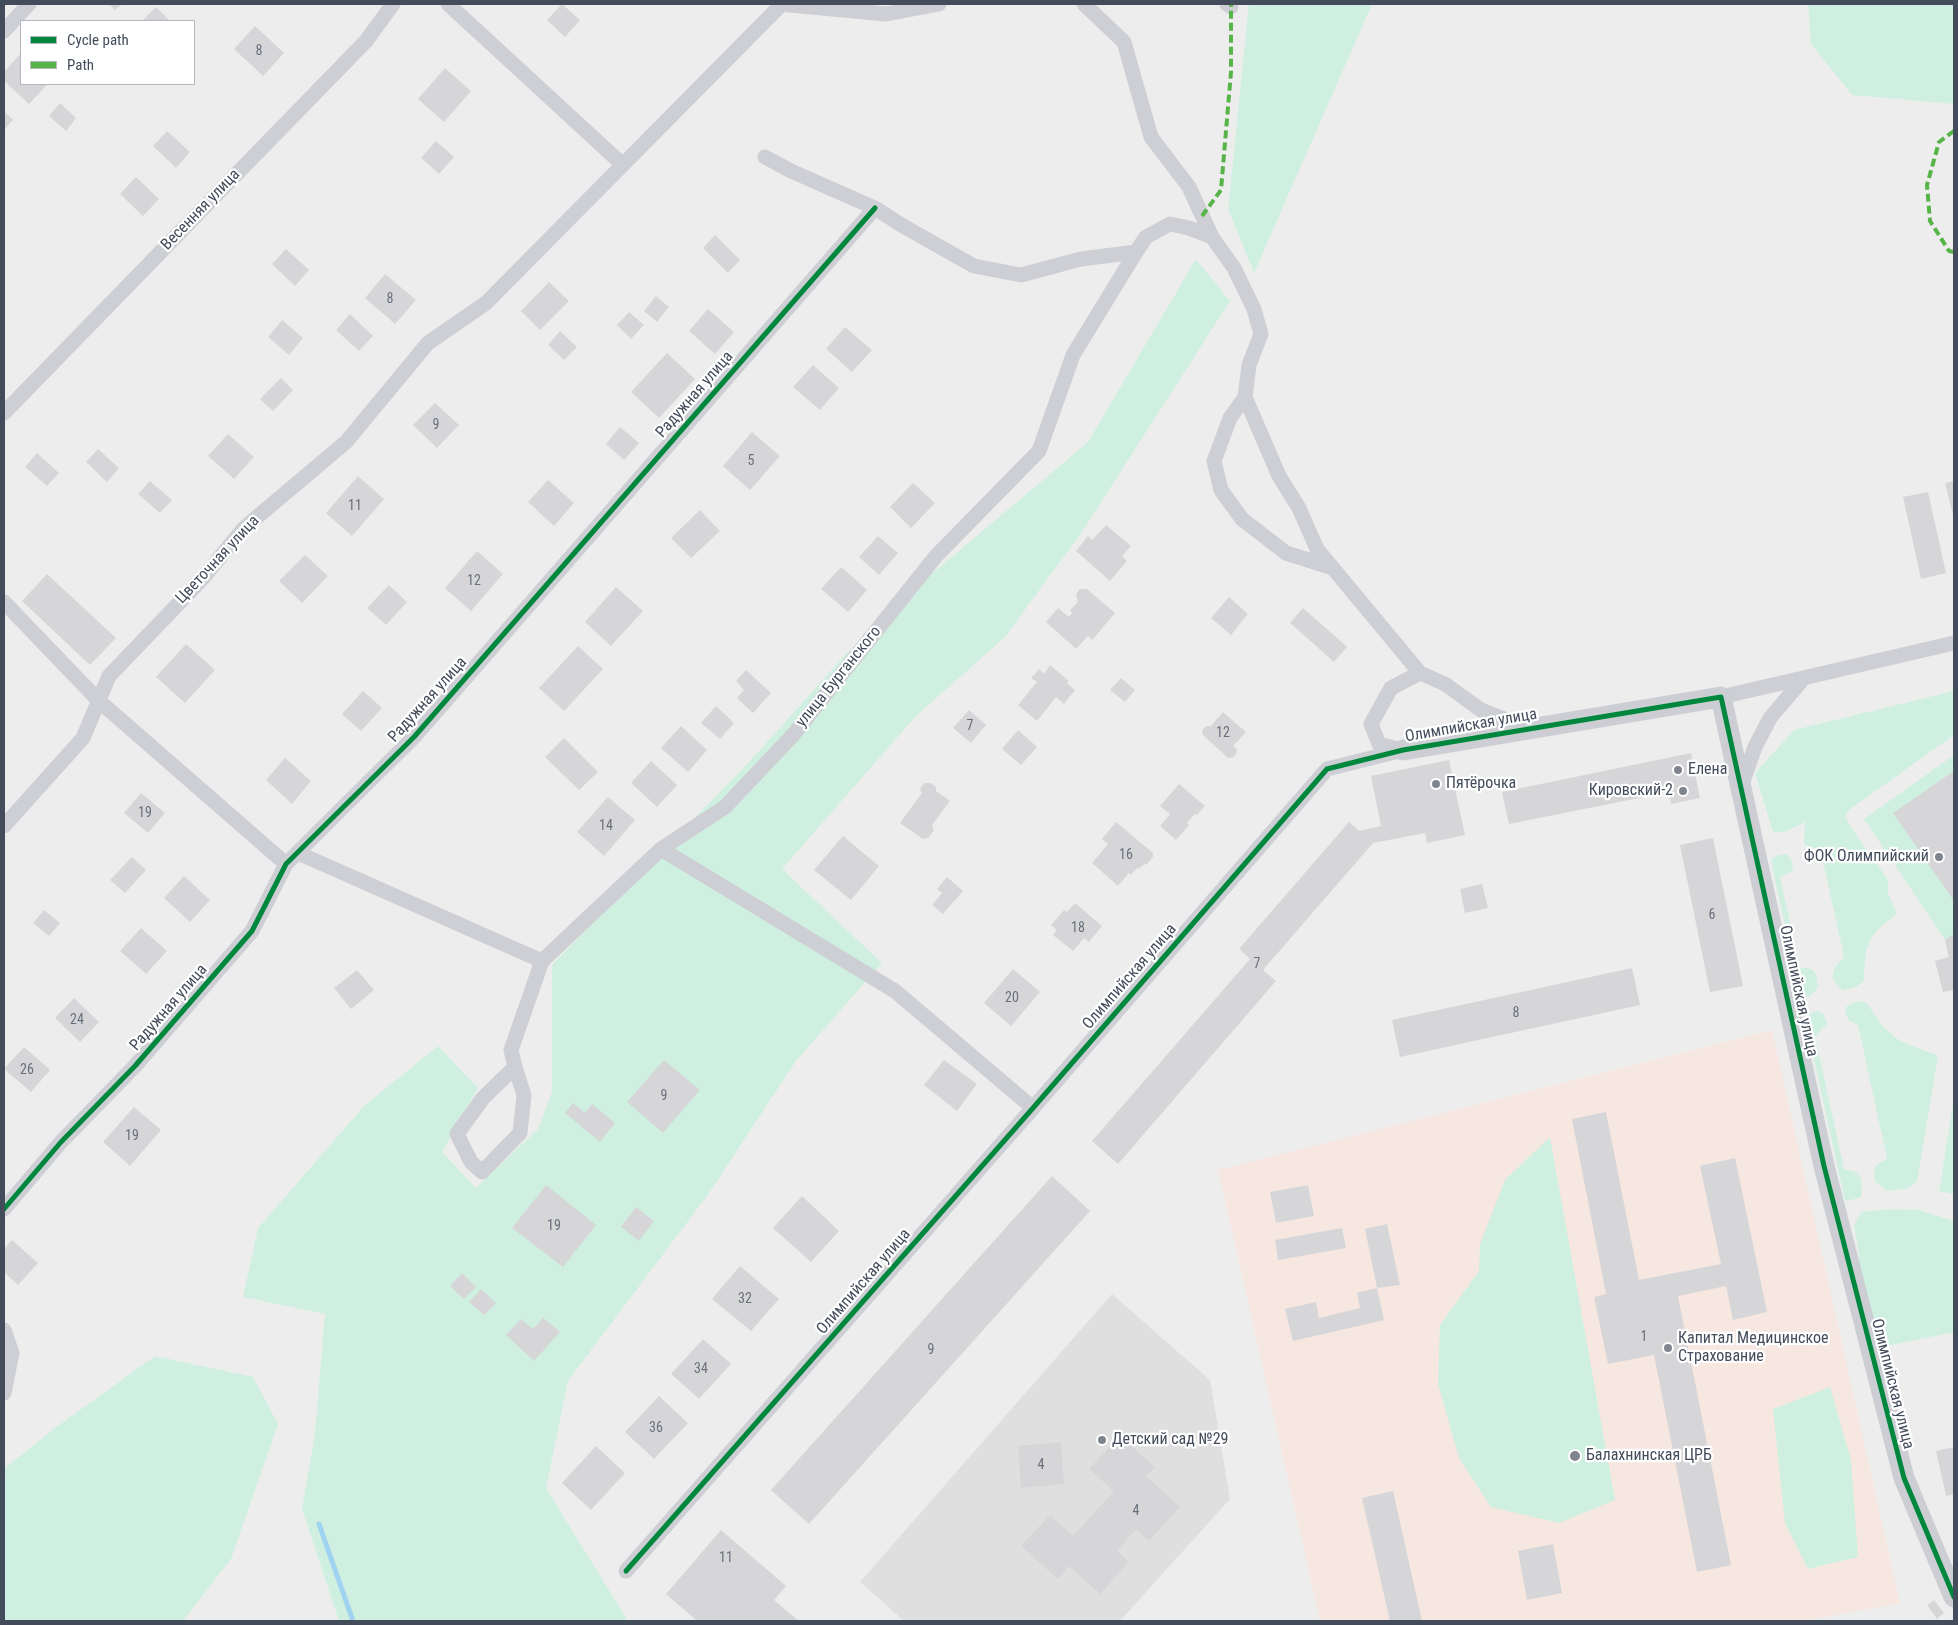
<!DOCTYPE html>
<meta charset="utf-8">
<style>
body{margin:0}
#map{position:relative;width:1958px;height:1625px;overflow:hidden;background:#eeeded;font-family:"Roboto Condensed",sans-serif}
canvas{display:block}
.frame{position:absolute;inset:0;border:5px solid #434c5b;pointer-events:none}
.legend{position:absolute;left:20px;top:20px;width:175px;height:65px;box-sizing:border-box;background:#fff;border:1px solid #b4b7bd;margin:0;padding:6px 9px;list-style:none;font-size:15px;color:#434c5b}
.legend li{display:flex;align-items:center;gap:10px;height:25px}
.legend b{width:25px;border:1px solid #b4b7bd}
</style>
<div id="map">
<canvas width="1958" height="1625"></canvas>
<div class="frame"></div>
<ul class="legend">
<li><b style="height:6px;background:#00873e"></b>Cycle path</li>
<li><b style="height:6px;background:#57b448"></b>Path</li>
</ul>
</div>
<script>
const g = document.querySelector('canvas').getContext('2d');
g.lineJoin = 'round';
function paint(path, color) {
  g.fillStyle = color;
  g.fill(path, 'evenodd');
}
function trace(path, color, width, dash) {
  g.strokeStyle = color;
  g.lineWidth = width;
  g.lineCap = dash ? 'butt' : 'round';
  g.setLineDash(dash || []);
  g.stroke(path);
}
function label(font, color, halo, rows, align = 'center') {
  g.font = font + ' "Roboto Condensed",sans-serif';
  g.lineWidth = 4.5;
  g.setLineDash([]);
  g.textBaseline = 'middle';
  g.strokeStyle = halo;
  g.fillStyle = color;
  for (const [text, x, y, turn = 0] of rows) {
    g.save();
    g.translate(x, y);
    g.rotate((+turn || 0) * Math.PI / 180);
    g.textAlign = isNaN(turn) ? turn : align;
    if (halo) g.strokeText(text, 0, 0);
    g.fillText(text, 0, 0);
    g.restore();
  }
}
paint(new Path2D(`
 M1112,1294L1210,1380L1230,1499L1120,1621H904L860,1582Z`), '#dfdfdf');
paint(new Path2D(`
 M1772,1030L1900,1603L1803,1621H1320L1218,1170Z`), '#f6e7e1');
paint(new Path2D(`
 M1249,4H1372L1254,273L1228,209Z
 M1808,4H1954V104L1852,95L1811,44Z
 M1196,259L1230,301L1080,535L1004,638L916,716L782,869L882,963L796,1061L707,1196L568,1381L546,1488L628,1621H339L302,1509L315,1433L325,1314L243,1297L258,1228L365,1105L438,1046L478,1088L442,1152L476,1188L538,1129L552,1092V965L750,761L845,655L928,577L1088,442Z
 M1954,691V735L1849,810L1845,816L1850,826L1888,880V893L1897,914C1867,935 1865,945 1864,981L1856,987L1843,990C1828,980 1831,968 1844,957L1820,848H1808L1804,843L1805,822L1785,832H1773L1755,773L1794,730Z
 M1954,755V990L1943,992L1935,961L1949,957L1945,940L1864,819Z
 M1786,854L1792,861L1793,869L1789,873L1780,877L1800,968C1816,967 1817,973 1818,988L1809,997L1800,996L1771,860L1778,855Z
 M1857,1001L1867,1003C1890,1040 1898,1042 1938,1055L1917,1182L1908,1188L1887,1191L1875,1182L1874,1169L1878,1164L1887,1159L1858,1025C1849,1021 1844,1018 1846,1007Z
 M1818,1011L1824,1015L1827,1024L1815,1036L1844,1169L1859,1173C1861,1182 1864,1190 1860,1198L1845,1201L1807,1027V1017L1811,1013Z
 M1954,1098V1194L1939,1191Z
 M1550,1137L1615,1500L1559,1523L1491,1507L1459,1458L1438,1384L1440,1325L1479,1271L1480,1244L1505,1180Z
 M1894,1209L1919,1210L1954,1221V1332L1882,1347L1856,1267L1859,1256L1854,1224L1862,1212Z
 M155,1356L253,1377L278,1424L231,1559L183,1621H4V1469L55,1428Z
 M1830,1387L1851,1460L1858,1557L1808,1569L1785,1523L1773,1409Z`), '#cff0e1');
trace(new Path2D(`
 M319,1524L353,1621`), '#a0d2f1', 5);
paint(new Path2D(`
 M109,4H122L115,10Z
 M562,4L580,20L565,37L547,20Z
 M156,7L169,20L168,21H144L143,20Z
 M255,26L284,53L263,76L234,49Z
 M21,53V84H48L29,104L4,81V72Z
 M445,68L471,91L444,122L418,99Z
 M60,103L76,118L66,131L49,116Z
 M4,111L13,120L4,130Z
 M167,131L190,152L176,168L153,146Z
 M436,141L454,157L439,174L421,158Z
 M136,177L159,199L143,216L120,194Z
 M715,235L740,260L728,273L703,248Z
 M286,249L309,270L295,286L272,264Z
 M385,274L416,300L395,324L365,298Z
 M549,282L569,301L540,330L521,311Z
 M656,296L669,307L657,322L644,311Z
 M708,309L734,332L715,354L689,331Z
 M629,312L644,325L631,339L617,325Z
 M350,314L373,336L359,351L336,330Z
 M282,320L303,338L289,355L268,337Z
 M845,327L872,350L852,372L826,349Z
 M560,331L577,347L564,360L548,345Z
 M667,353L695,379L659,418L631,392Z
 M813,365L839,388L820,410L793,387Z
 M281,378L293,390L273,411L260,399Z
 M435,403L459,425L437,448L413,425Z
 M620,427L639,443L624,460L606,444Z
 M752,432L780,456L750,490L723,466Z
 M228,434L254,457L234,479L208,456Z
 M98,449L119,468L107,482L86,462Z
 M37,453L59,473L47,486L25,467Z
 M358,476L384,499L352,536L326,513Z
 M548,480L574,503L554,526L528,502Z
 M150,481L172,500L160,513L138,494Z
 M1954,481V519L1945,483Z
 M913,483L935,503L911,528L890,507Z
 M1928,492L1946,573L1921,579L1903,497Z
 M700,510L720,531L691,558L671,538Z
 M1106,525L1131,546L1122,556L1127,561L1110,581L1076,551L1088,536L1092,540Z
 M878,536L898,553L879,575L859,557Z
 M477,551L503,574L471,611L445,588Z
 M305,555L328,576L302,603L279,581Z
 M841,567L867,590L848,612L821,589Z
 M47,574L116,638L90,665L22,601Z
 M389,585L407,602L386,625L367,608Z
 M616,587L643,611L611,646L585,622Z
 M1080,589H1087L1115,613L1092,640L1088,636L1076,649L1046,622L1058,608L1069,617L1072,613L1070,610L1078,602L1076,594Z
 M1229,597L1248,614L1231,635L1211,618Z
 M1303,608L1347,647L1334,662L1290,623Z
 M186,644L215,670L185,703L156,677Z
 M578,646L603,669L564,711L539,688Z
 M1050,665L1069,681L1067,683L1075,690L1064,704L1056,697L1037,721L1018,705L1037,682L1031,678L1039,669L1044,674Z
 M746,670L771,693L753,713L737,698L744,690L736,681Z
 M1121,678L1135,690L1125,702L1110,690Z
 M363,691L382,708L361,731L342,714Z
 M716,706L734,723L720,739L701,723Z
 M969,710L986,725L971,743L953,728Z
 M1223,712L1246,732L1233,746L1236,748L1237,753L1233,757L1228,758L1203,735L1202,730L1206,726H1211Z
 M681,726L707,750L688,772L661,748Z
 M1018,730L1037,747L1021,765L1002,749Z
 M564,738L598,772L579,790L545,757Z
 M1691,753L1700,798L1671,804L1669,792L1509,824L1502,792Z
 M285,758L311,781L292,804L266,780Z
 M1449,760L1465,835L1427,843L1425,833L1373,843L1263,970L1276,981L1118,1164L1092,1141L1250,959L1239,949L1349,822L1359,831L1381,826L1371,776Z
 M651,761L677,785L657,807L631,783Z
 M1954,771V901L1893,813Z
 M924,783H930L936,787V791L950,801L932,825L934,830L928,838L923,839L900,823L922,793L920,789Z
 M1179,784L1205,806L1197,815L1195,814L1187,823L1189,825L1176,840L1160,826L1170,814L1160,806Z
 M141,793L165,813L148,833L124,813Z
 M608,797L635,820L604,856L577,832Z
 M1116,822L1153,853V857L1147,864L1143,865L1139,869L1137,868L1131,875L1129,873L1118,886L1092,863L1108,844L1102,839Z
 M843,836L879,866L851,900L814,870Z
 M1713,838L1743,986L1710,992L1680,845Z
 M132,857L146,870L125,893L110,880Z
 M184,876L210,900L190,922L164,898Z
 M947,877L963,891L943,914L932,905L942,893L937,889Z
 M1482,884L1488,908L1465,913L1460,889Z
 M1075,903L1102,926L1089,942L1084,938L1073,951L1053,935L1057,930L1051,925L1064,910L1067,912Z
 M44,910L60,923L49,936L33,923Z
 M141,928L167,951L146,974L120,951Z
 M1954,934V990L1943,992L1935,961L1949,957L1945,940Z
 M1632,968L1640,1005L1400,1057L1392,1020Z
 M1013,969L1040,992L1011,1026L984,1003Z
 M357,970L374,990L351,1009L334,988Z
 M74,998L99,1022L80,1042L55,1018Z
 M24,1047L50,1070L31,1092L4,1069Z
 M664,1060L700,1090L663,1133L627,1102Z
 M944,1060L977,1084L957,1111L924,1085Z
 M573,1103L585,1113L592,1104L615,1123L600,1142L565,1113Z
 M134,1107L161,1130L130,1166L103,1142Z
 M1606,1112L1639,1280L1721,1264L1700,1166L1735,1158L1767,1312L1733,1320L1726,1286L1678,1296L1731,1565L1697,1572L1654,1355L1608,1364L1594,1297L1606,1294L1572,1119Z
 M1052,1176L1090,1211L809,1524L771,1490Z
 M546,1185L596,1225L563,1267L512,1228Z
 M1308,1185L1314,1216L1276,1223L1270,1192Z
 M802,1196L839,1231L811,1262L773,1228Z
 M636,1207L654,1221L639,1241L621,1227Z
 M1387,1224L1400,1285L1377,1288L1365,1229Z
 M1342,1228L1346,1248L1278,1260L1275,1240Z
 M12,1240L38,1263L18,1285L4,1272V1249Z
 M740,1266L779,1299L751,1331L712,1299Z
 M462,1273L476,1287L464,1299L450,1286Z
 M1377,1288L1384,1320L1293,1341L1285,1309L1316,1302L1319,1318L1360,1308L1357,1293Z
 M481,1289L496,1303L484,1315L469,1302Z
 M543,1318L560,1332L534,1361L506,1335L521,1319L533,1329Z
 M703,1339L731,1364L699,1399L671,1374Z
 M659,1396L688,1423L654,1459L625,1432Z
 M1120,1436L1155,1467L1146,1476L1180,1507L1149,1541L1136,1529L1117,1551L1129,1562L1100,1594L1069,1566L1058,1579L1021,1546L1050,1515L1073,1536L1114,1491L1089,1469Z
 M1061,1442L1064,1484L1021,1488L1018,1446Z
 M596,1446L625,1473L591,1510L562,1483Z
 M1954,1447V1494L1946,1496L1936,1451Z
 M1393,1491L1422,1621H1390L1362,1498Z
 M721,1530L786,1586L774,1600L799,1621H697L666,1594Z
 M1553,1544L1562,1593L1527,1600L1518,1551Z
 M1934,1600L1944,1613L1937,1619L1927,1605Z`), '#d6d6d9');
trace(new Path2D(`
 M448,4L623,165
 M779,4L886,14L939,4
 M1084,4L1124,42L1151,137L1189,187L1212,237
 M1227,4L1231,7
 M4,31L29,4
 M765,157L791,171L875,208L903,226L974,266L1021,275L1081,259L1136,252L1146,237L1170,224L1189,228L1212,237L1234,268L1254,309L1261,334L1249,365L1245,397L1279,476L1299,508L1317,549L1420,673
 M1245,397L1230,418L1214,461L1221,490L1242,519L1286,553L1333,568
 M4,413L366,41L393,4
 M4,602L99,701L286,864
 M1721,697L1954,643
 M1401,750L1379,744L1371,724L1391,688L1420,673L1445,684L1481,710L1527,728
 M1741,787L1755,747L1770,718L1804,678
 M4,826L83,738L109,676L203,578L244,528L346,442L428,343L486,303L782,4
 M661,849L895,991L1033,1108
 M298,853L542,961
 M515,1067L524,1095L520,1133L482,1172L471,1162L457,1134L483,1098L515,1067L511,1050L542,961L661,849L725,807L793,735L936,556L1039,451L1073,355L1136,252
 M4,1209L61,1142L135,1066L252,931L286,864L414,737L875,208
 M4,1330L12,1353L4,1393
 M626,1571L1033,1108L1327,769L1403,750`), '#cecfd4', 15);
trace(new Path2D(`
 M1403,750L1721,697L1824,1166L1904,1478L1954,1597`), '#ccced4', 21);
trace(new Path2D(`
 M1954,131L1939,142L1927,185L1930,221L1949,251L1954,252
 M1202,216L1221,190L1231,72V4`), '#57b448', 4, [8, 4]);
trace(new Path2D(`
 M4,1209L61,1142L135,1066L252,931L286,864L414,737L875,208
 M626,1571L1033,1108L1327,769L1403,750L1721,697L1824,1166L1904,1478L1954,1597`), '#00873e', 5);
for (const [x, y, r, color] of [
 [1678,770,5,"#7f848e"],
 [1436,784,5,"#7f848e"],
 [1683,791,5,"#7f848e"],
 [1939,857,5,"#7f848e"],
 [1668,1348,5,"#7f848e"],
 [1102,1440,5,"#7f848e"],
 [1575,1456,6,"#7f848e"]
]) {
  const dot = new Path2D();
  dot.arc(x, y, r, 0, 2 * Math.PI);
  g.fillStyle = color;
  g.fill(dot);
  trace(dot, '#fff', 2);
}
label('14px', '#69707c', null, [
 ["8",259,51],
 ["8",390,299],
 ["9",436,425],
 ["5",751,461],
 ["11",355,506],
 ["12",474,581],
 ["7",970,726],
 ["12",1223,733],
 ["19",145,813],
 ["14",606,826],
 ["16",1126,855],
 ["6",1712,915],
 ["18",1078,928],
 ["7",1257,964],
 ["20",1012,998],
 ["8",1516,1013],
 ["24",77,1020],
 ["26",27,1070],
 ["9",664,1096],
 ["19",132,1136],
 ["19",554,1226],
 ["32",745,1299],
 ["1",1644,1337],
 ["9",931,1350],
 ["34",701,1369],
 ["36",656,1428],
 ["4",1041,1465],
 ["4",1136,1511],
 ["11",726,1558]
]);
label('16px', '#434c5b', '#fff', [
 ["Весенняя улица",201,210,-46],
 ["Радужная улица",695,395,-49],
 ["Цветочная улица",218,560,-47],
 ["улица Бурганского",839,677,-51],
 ["Радужная улица",428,700,-48],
 ["Олимпийская улица",1471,726,-10],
 ["Олимпийская улица",1130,977,-49],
 ["Олимпийская улица",1798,991,78],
 ["Радужная улица",169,1008,-49],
 ["Олимпийская улица",864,1282,-49],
 ["Олимпийская улица",1892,1384,76]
]);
label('16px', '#434c5b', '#fff', [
 ["Елена",1688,770],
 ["Пятёрочка",1446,784],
 ["Кировский-2",1673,791,"right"],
 ["ФОК Олимпийский",1929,857,"right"],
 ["Капитал Медицинское",1678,1339],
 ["Страхование",1678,1357],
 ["Детский сад №29",1112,1440],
 ["Балахнинская ЦРБ",1586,1456]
], 'left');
</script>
